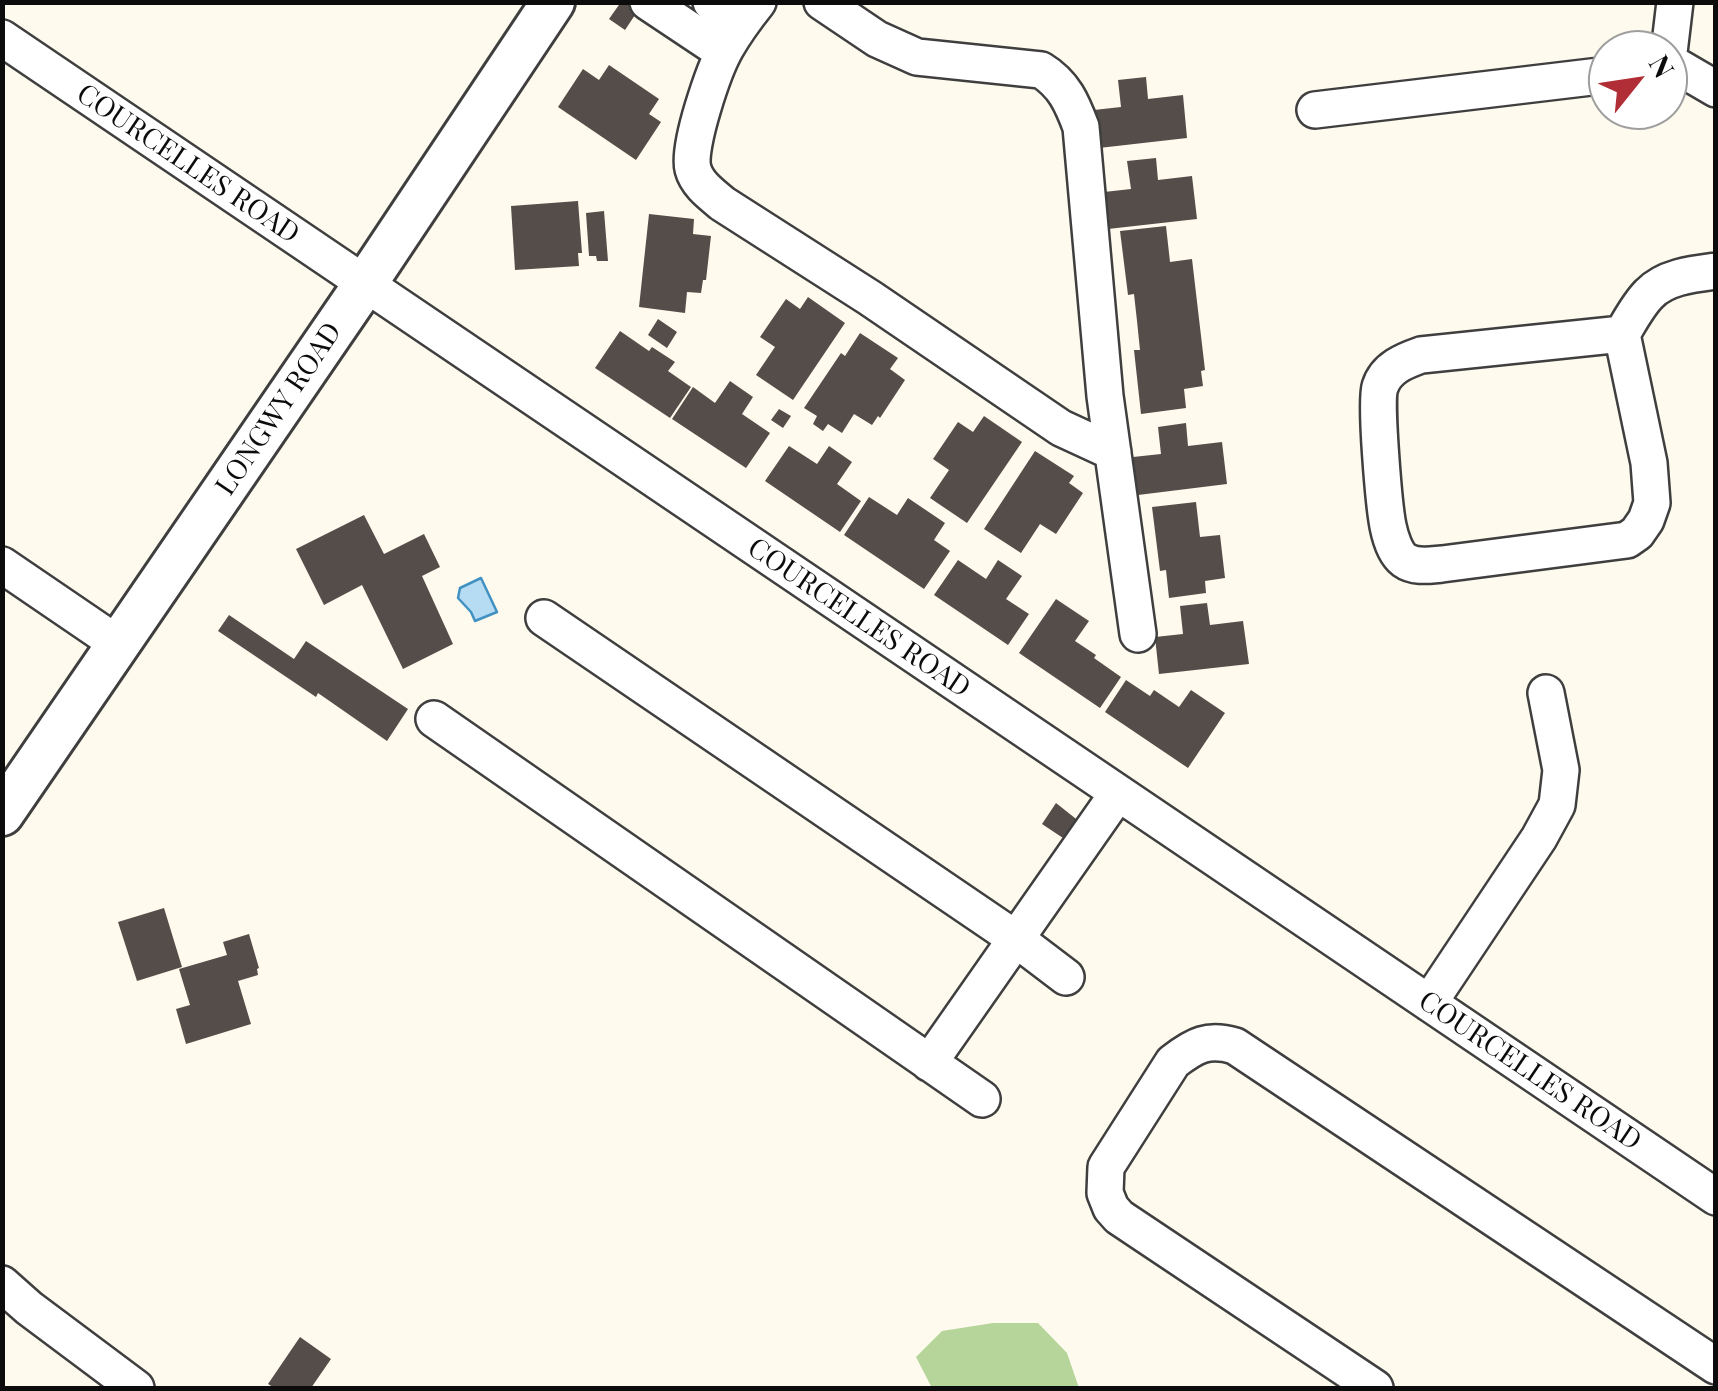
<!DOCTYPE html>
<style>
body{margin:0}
#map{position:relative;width:1718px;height:1391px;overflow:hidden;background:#fefaed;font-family:"Playfair Display",serif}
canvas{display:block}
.frame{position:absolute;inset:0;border:5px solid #0c0c0c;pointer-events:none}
.north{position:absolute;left:1588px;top:30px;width:100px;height:100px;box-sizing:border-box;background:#fff;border:2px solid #9e9e9e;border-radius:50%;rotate:60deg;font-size:28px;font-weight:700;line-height:40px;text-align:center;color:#0c0c0c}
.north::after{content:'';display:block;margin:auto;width:35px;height:45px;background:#b22e37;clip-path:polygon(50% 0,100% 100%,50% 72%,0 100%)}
</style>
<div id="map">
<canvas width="1718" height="1391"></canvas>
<div class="frame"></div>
<div class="north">N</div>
</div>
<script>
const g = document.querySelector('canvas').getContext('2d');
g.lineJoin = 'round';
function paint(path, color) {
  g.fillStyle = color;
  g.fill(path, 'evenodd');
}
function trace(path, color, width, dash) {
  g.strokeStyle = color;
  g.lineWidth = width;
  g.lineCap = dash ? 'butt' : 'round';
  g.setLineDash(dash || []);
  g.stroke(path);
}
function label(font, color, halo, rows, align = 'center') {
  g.font = font + ' "Playfair Display",serif';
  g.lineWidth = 10;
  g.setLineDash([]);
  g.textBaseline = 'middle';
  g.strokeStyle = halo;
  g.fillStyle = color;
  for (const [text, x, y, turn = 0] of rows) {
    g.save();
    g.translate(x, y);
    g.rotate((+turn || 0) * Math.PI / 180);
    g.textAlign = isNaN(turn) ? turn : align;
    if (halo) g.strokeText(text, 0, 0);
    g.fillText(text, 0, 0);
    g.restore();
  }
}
paint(new Path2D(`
 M993,1323H1038L1067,1353L1079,1388H932L916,1357L942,1331Z`), '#b6d59a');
const water = new Path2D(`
 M481,578L497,612L475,621L471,612L458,598L460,588Z`);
paint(water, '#b5dcf2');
trace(water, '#4192c3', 2.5);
paint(new Path2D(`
 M621,2H636L641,6L625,30L609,19Z
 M609,65L659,99L649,114L661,122L636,160L558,107L583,69L599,80Z
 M1146,77L1148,99L1183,95L1187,138L1099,148L1094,110L1121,107L1118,80Z
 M1156,158L1158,180L1192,176L1197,219L1108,229L1104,192L1131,189L1127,161Z
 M578,201L582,253H578L579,266L515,270L511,206Z
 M604,211L608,261H597L596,256H589L586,213Z
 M649,214L694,219L693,234L711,236L706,280H703L701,293L687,292L685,313L639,307Z
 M1166,226L1170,262L1192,259L1205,370L1201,371L1203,386L1184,389L1186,408L1141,414L1134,350H1140L1137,321L1134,294L1128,295L1120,231Z
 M808,297L845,323L793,400L756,375L775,347L760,337L786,299L800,309Z
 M658,319L677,332L667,348L648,335Z
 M620,331L649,351L652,347L675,362L668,371L691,387L670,418L595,368Z
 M860,333L898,358L890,369L905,380L880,418L878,416L872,425L854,414L842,433L828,424L823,431L813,424L817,416L804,408L841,353L845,356Z
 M730,381L753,397L742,414L770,433L746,468L672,419L693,387L715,403Z
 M779,409L791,416L783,428L771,420Z
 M984,416L1022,442L967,523L930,498L949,470L933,459L958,422L973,432Z
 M1186,423L1188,446L1222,442L1227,484L1138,495L1133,457L1161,454L1158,427Z
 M789,446L817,464L829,446L852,462L837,484L861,501L840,532L765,481Z
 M1035,451L1074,476L1069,483L1083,493L1056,534L1040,524L1021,553L984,529Z
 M869,497L897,515L908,498L945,523L934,540L950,551L924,589L844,535Z
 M1196,502L1200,537L1220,535L1225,578L1205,581L1206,593L1169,598L1166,570L1160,571L1152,507Z
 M364,515L384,554L424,534L440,567L422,576L453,644L403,669L362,585L324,605L296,549Z
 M958,560L986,579L998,560L1022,576L1006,599L1029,614L1008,645L934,595Z
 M1056,599L1089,621L1075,641L1096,655L1094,658L1121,677L1100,708L1019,653Z
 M1207,603L1210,625L1243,621L1249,664L1159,674L1155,637L1183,634L1180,606Z
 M229,615L294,659L306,641L408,709L387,741L318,693L316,697L218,631Z
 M1126,680L1150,696L1154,690L1179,707L1191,690L1225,713L1188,768L1105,712Z
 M1056,803L1085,826L1076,839L1067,832L1063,838L1042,824Z
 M164,908L182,967L137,981L118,922Z
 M249,934L259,968L257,969L258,975L238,981L251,1024L186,1044L176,1009L190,1005L179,969L227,955L223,942Z
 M300,1337L331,1359L311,1388H272L273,1387L268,1384Z`), '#544d49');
const minor = new Path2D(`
 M648,2L723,52
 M711,2L742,23
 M758,2C746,17 735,32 726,48C714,69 687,147 693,169C697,184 711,194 723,204L870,298L1061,428L1113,452
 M822,2L877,39L917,57L1041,70C1064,84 1072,103 1081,127L1105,396L1138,634
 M2,38L1716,1197
 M1668,61L1675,2
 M1668,61L1716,89
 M1315,110L1608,75
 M1622,334L1649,463L1652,503L1646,520L1637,533L1627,540L1442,564C1430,565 1415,568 1404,560C1395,553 1390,536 1388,526C1384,506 1375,402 1380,387C1386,368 1404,361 1421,355L1622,334C1630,321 1638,305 1649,294C1665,277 1693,274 1716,271
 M2,565L118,644
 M544,618L1016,939L1066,977
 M434,719L982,1099
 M1429,1003L1539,838L1557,805L1561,770L1546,693
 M929,1063L1118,793
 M2,1284L29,1308L136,1388
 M1375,1388L1119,1217L1111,1208L1105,1193L1106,1167L1173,1062C1195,1045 1208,1038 1235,1046L1716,1366`);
const tertiary = new Path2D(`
 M2,814L365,284L553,2`);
trace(minor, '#3f3f3f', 40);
trace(tertiary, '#3f3f3f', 48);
trace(minor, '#fff', 35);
trace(tertiary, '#fff', 42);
label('28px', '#0c0c0c', '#fff', [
 ["COURCELLES ROAD",188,164,34],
 ["LONGWY ROAD",279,409,-56],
 ["COURCELLES ROAD",859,618,34],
 ["COURCELLES ROAD",1530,1071,34]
]);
</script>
